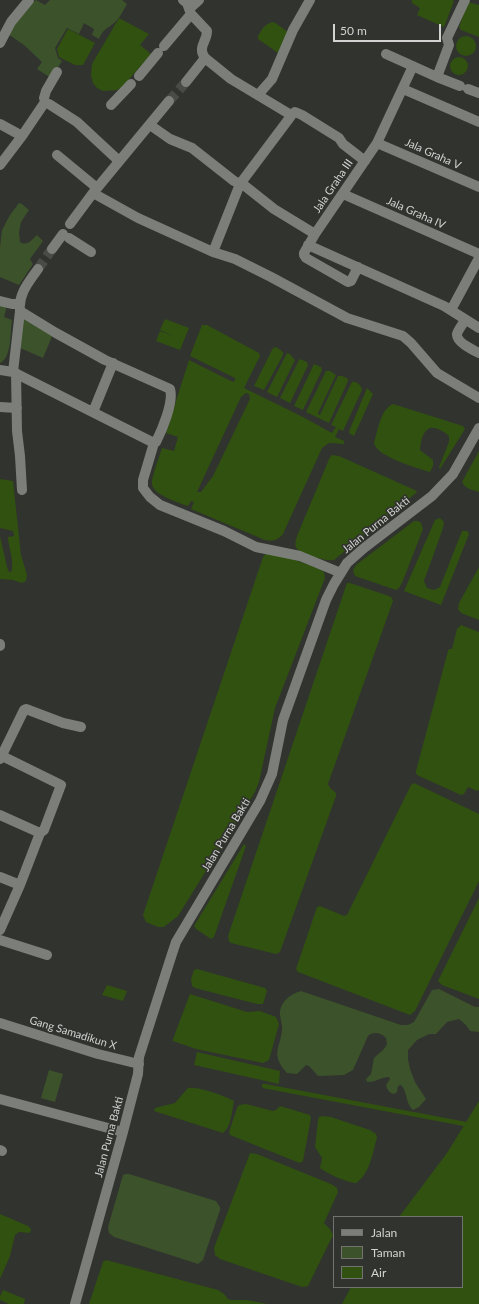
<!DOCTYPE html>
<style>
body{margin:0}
#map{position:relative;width:479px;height:1304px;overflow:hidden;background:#31332f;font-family:Lato,sans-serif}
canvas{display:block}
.legend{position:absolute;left:333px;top:1216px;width:130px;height:72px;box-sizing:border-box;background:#31332f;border:1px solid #727370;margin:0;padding:5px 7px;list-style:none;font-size:12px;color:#d3d4d2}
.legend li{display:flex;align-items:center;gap:8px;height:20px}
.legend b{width:20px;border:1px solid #727370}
.scale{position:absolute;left:333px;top:24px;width:108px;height:18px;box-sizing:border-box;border:2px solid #d3d4d2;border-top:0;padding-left:5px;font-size:12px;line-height:14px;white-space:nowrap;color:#d3d4d2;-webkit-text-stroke:3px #31332f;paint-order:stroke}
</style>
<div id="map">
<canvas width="479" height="1304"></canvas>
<ul class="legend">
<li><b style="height:5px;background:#7c7e7a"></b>Jalan</li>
<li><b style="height:11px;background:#3c522a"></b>Taman</li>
<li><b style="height:11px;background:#30510f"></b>Air</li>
</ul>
<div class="scale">50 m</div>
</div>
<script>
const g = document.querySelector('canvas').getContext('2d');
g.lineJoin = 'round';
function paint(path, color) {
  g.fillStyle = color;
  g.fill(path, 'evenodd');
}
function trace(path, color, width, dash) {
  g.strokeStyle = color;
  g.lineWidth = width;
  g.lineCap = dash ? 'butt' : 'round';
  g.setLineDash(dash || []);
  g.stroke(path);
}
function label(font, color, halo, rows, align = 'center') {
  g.font = font + ' Lato,sans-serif';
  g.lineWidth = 3.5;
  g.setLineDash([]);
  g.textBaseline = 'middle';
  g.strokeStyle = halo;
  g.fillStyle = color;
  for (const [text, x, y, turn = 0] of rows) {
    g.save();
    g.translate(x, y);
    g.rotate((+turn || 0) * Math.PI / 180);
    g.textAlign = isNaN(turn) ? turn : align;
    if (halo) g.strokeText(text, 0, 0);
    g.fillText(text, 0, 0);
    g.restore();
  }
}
paint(new Path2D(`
 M36,0L45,5L50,0H122L127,4C123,11 120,18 114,23C106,30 104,28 99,39L92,35L94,29L84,23L79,34L67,28L55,48L58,58L62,61L51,78L37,69L42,62L24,45L8,34L23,10Z
 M19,203L22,204L29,210L21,222L19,232L20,242C28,247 32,239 37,235L43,241L30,259L33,264L19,285L0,277V247L2,230L10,215Z
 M0,304L7,305L4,317L12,320C10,332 12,358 0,363Z
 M22,316L53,334L43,358L18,347Z
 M439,989L475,1007H479V1032L470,1031L466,1025L459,1019L447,1022L436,1034H429L417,1040L408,1050V1059L410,1069L415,1082L426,1099L419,1107L413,1110C405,1103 408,1092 401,1085L398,1086L397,1092L394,1094C389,1093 387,1089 386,1085L390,1079L389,1077C381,1077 377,1082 367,1082L366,1079L371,1074L374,1058L384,1049L387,1044L386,1038C381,1033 374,1031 368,1036L353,1070L344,1075L318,1076L309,1066L306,1065L297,1074L287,1073C270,1054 280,1049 282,1030C283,1024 279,1017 280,1011C282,1000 291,994 301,991L401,1025H408L414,1022L432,990Z
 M49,1070L63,1074L55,1102L41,1098Z
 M126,1174H129L216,1201L220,1207V1210L203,1260L198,1264L195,1263L114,1237L109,1233L108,1227L123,1175Z`), '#3c522a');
paint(new Path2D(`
 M412,0H452L454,1L444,27L417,15L420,8L412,3Z
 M468,2L479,5V37L461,30L459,27Z
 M119,18L149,34L140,45L151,54L124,85L117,90L103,91L97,88L93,83L91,75L92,64Z
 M274,22L288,32L278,53L258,39V36C262,29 265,23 274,22Z
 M68,29L95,43L83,65H75L59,57L57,49Z
 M456 46a10 10 0 1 1 20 0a10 10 0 1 1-20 0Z
 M450 66a9 9 0 1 1 18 0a9 9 0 1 1-18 0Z
 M165,319L189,328L180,350L156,341L160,331L175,337L160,330Z
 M202,325H207L259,353L260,356L244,388L303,417L332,433L336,427L331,425L352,382C357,381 361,385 362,390L343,431L339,429L335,437L344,441V444L329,443L322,448L283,534C278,540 273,542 265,540L191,509L194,502L191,501L188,506C179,503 153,495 152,484C151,478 160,455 162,448L174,451L178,437L166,433L189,360L233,382L235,380V378L190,356ZM246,393L249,394L250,399L213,476L201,492H197L241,397Z
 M276,347L283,352V355L264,390L254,386L273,348Z
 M287,353L290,354L295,360L277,397L267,392Z
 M300,359L307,362L308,365L290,403L280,398L299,360Z
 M314,364L321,367L322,370L303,410L294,406Z
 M326,371H330L336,375L318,413L319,415H320L338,376H342L347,378L348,381L329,423L306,412Z
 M367,388L373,394L354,436L349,433L350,429Z
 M393,404L463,426L465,429L440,469L439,467L449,442V436C431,421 422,427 420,450L433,460V466L430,472C417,468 377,457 374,443C378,430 380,410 393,404Z
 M479,451V492C473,490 465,489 462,482Z
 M332,455L339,456L417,491L416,493L334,560C328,562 302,554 297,549C294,545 296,540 297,536L330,457Z
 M0,479L13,481L21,555L27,575L26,581L22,583L13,580L0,579V536L7,567L9,572H11C15,566 9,547 8,539V537L14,536L13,531L0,528Z
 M440,518L444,522L443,528L424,581L427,588L434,590L440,587L462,531H467L469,534L441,605L404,591L435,520Z
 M414,521H418L421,523L423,529L402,583L399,588L396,590L355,576L353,570L356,565Z
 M270,551L318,568L324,572L325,578L275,708L259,782L255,792L178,916L164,927H158L146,922L143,915L263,557L267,552Z
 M479,567V620L461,613L458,609L459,603Z
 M347,583H350L389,596L392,598L393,601L328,784L330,788L336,793V796L280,952L276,954L231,943L229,941L228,936Z
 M461,625L479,632V790L477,791L468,787L464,794L461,795L419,776L416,774V771L448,651L449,649H452L457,629Z
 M414,783L479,814V881L415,1011L410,1015L298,972L296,969L317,907L320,906L344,916L347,915L411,785Z
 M244,844L246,846L214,937L211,939L196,929L194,926Z
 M479,898V999L442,985L438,981Z
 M197,969L265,988L267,991L263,1004H257L195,988L192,986L191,979L194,970Z
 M107,985L127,991L123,1001L102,995Z
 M190,994L247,1012L260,1011L276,1017L279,1024L269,1060L263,1063L196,1049L173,1041V1039Z
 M197,1052L280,1071L279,1084L194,1065Z
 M188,1088C198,1086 225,1096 234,1101C232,1111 231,1127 223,1133L154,1111L155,1108L175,1103Z
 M479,1101V1304H342L351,1287H462V1217H399L447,1153Z
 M246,1104L273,1111L276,1110L280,1106L310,1115L311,1118L303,1161L300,1163L297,1162L230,1135L229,1132L237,1108L239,1105Z
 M322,1116L331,1117L370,1130L376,1134L377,1137C373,1152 370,1174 356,1183C348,1183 326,1173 320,1168L322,1158L315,1147L318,1120L319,1117Z
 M250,1153L257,1154L331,1184L337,1188L338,1192L324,1223L330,1229L333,1235L308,1286L302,1287L220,1259L215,1255L214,1248Z
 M0,1214L28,1226L31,1229L30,1233L19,1232L15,1235L10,1256L0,1279Z
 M106,1260L218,1290L224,1294L228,1299L231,1300H247L267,1304H89L103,1262Z
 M3,1290L25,1299L24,1304H9L0,1300V1296Z`), '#30510f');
trace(new Path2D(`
 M264,1086L465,1124`), '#30510f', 4.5);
trace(new Path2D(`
 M169,101L186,82
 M38,269L52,249`), '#494b47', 10, [10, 5]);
trace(new Path2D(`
 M183,0L187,3L191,14L207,31C207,42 197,47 205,58L186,82
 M189,9L199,0
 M0,43L11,22L29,0
 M164,46L191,14
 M386,54L437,77
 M205,58L231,79L291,115V116L240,184L213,252L235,259L271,277L347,318L403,336L411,343L437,373L479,398
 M139,76L158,53
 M460,86L437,77L449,45L447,38L465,0
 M403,89L479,122
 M468,89L479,93
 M258,95L272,79L293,30L310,0
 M44,98L46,91L57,72
 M49,104L77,122L119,161
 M111,105L131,84
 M291,115L295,112L302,115L339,138L343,144L365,161
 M0,124L22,136
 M150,125L170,139L192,148L234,181L245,186L274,209L315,234
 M377,143L479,187
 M57,155L97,188
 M0,165L22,136L45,102
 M93,193L138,218L213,252
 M343,194L479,254
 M70,224L93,193L169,101
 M69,238L91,252
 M308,245L444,306L479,328
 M52,249L63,234
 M358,267L351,281L348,282L306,258L304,255V253L315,234L377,143L413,66
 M0,301L12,304H20
 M451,310L479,258
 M20,311L56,333L105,360L170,389C174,402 162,430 156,442L154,443L13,372L20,311C18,294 29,282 38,269
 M465,320C463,324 458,330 457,334C456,342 473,350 479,353
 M0,370L13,372
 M16,373L17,431L20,456L22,490
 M0,407L17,408
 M93,412L113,363
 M154,443L143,480V488L150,497L160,505L224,531L256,547L300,556L341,573
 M0,644V646
 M0,755L61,785L44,830L40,833
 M0,759L24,710L26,709L63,723L81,727
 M0,815L40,833L20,885L0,930
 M0,877L20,885
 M0,940L47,955
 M0,1023L98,1054L139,1064
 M0,1099L123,1132
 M0,1150L2,1151
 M75,1304L123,1132L138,1074L139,1057L172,954L176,942L260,801L272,774L283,720L326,600L334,584L347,563L364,548L432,496L453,474L479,428`), '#7c7e7a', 10);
label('11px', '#d3d4d2', '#31332f', [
 ["Jala Graha V",433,154,24],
 ["Jala Graha III",333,186,-56],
 ["Jala Graha IV",416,213,24],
 ["Jalan Purna Bakti",376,525,-39],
 ["Jalan Purna Bakti",226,835,-59],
 ["Gang Samadikun X",73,1033,17],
 ["Jalan Purna Bakti",109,1137,-75]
]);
</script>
